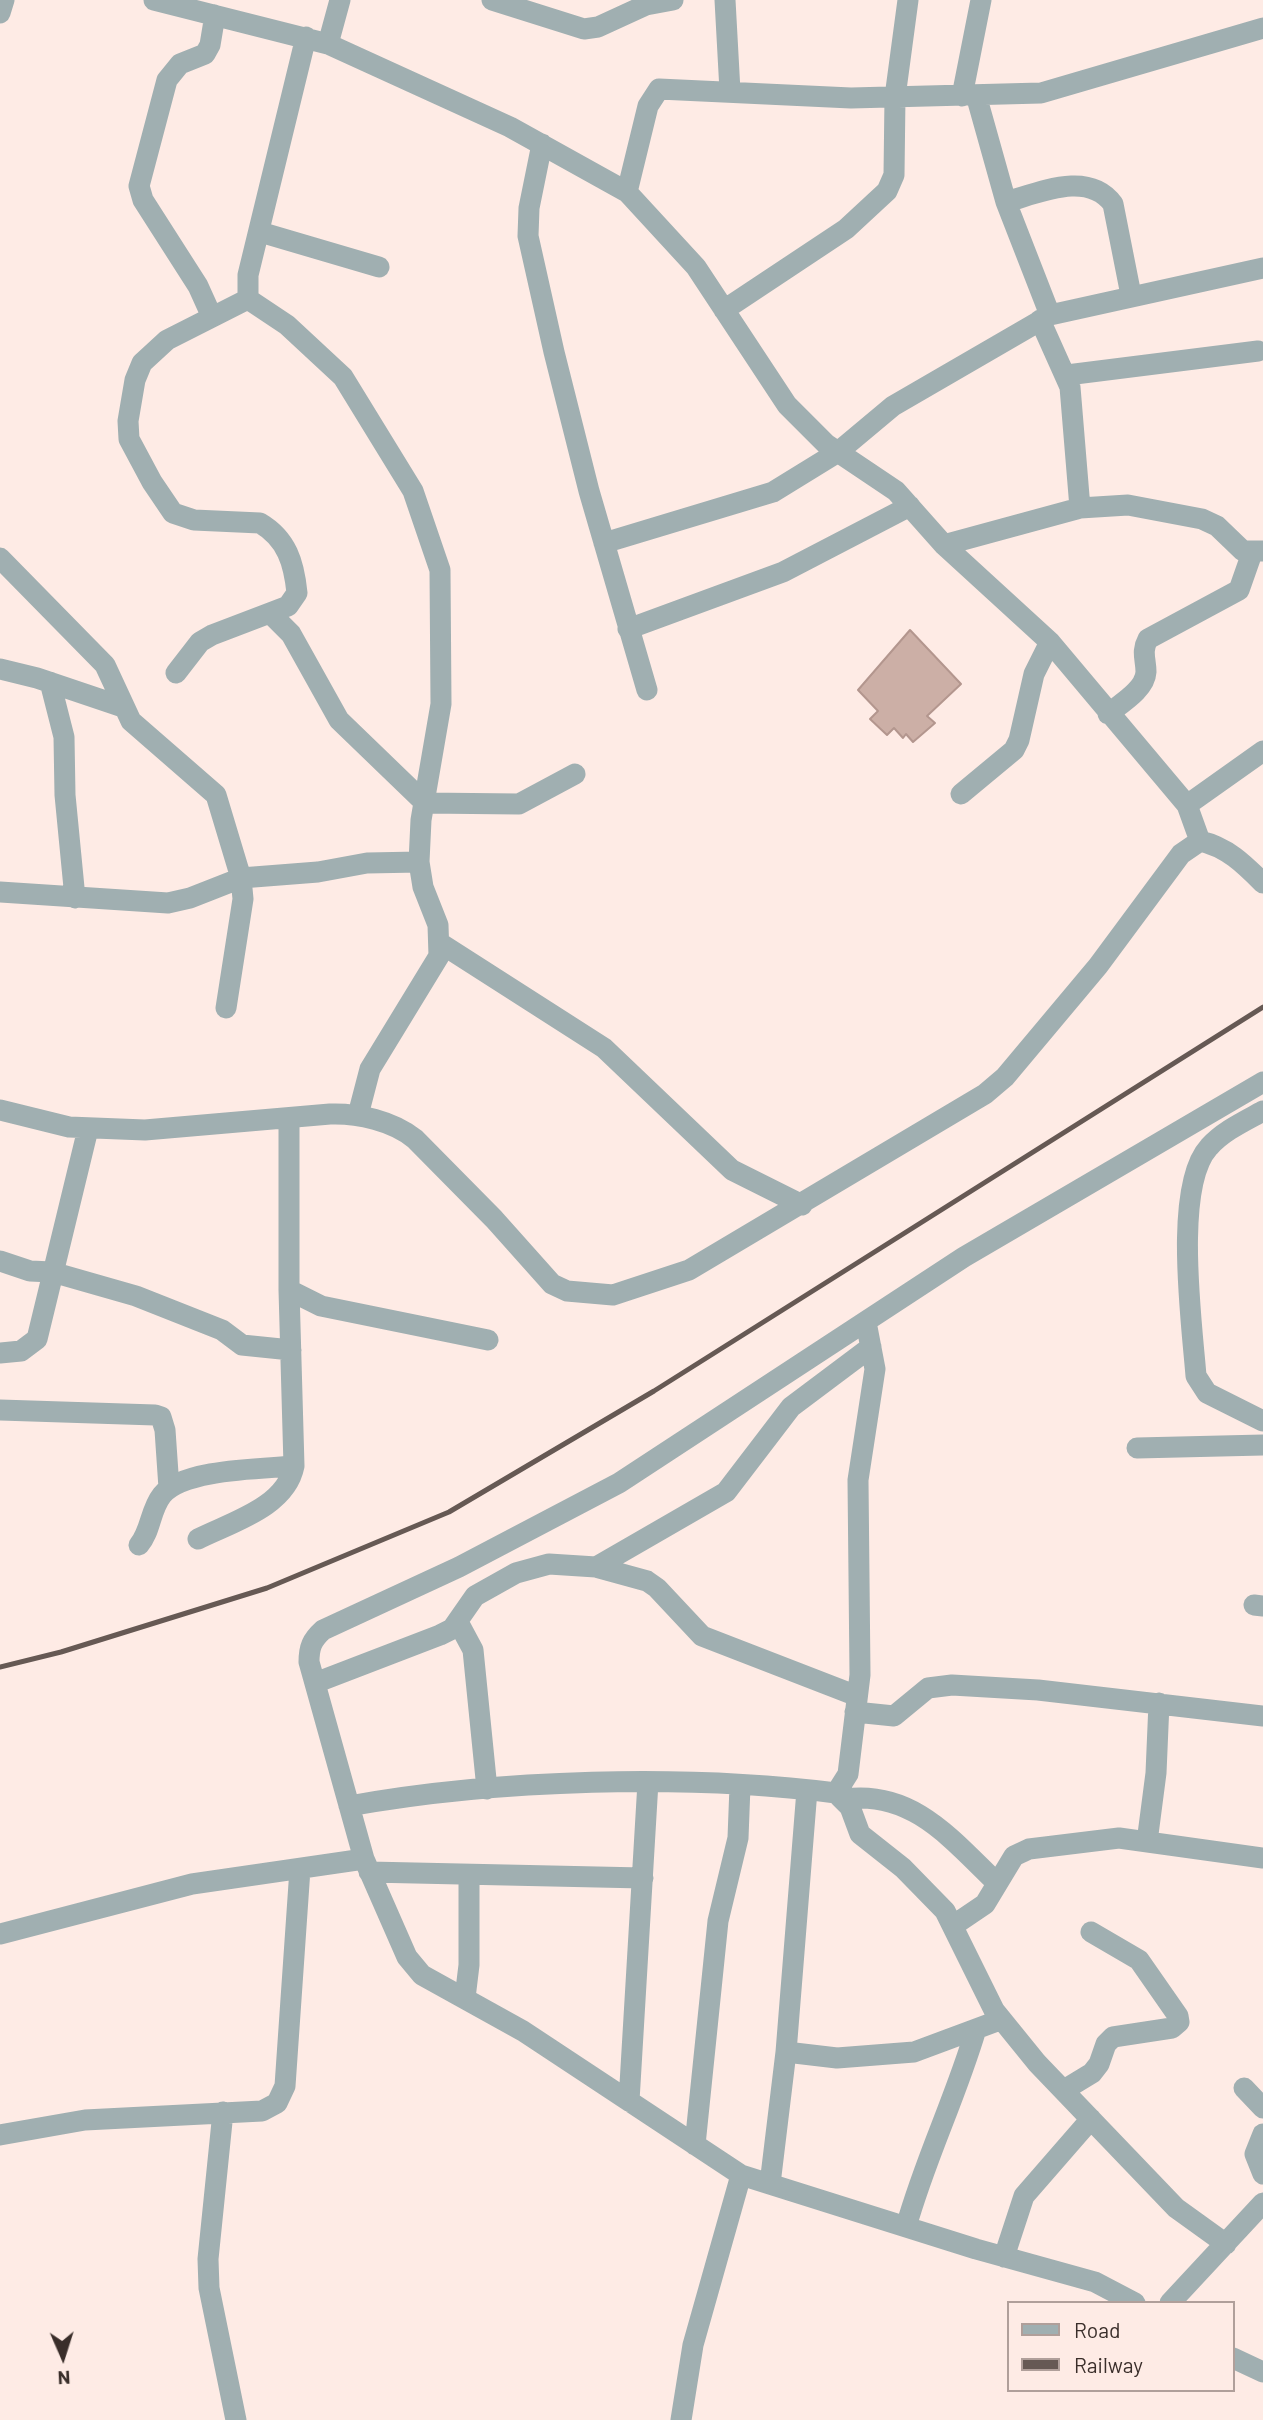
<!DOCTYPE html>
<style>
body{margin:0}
#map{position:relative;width:1263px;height:2420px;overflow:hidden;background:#feebe5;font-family:Barlow,sans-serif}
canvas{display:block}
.legend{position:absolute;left:1007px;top:2301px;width:228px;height:91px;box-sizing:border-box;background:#feebe5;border:2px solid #b09f9a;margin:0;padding:9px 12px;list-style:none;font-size:21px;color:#3a2e2a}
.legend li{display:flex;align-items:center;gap:14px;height:35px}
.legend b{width:35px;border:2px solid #b09f9a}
.north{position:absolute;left:28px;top:2322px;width:70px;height:70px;-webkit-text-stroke:5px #feebe5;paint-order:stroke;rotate:177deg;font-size:19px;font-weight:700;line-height:28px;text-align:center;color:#3a2e2a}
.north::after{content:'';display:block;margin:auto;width:24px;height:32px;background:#3a2e2a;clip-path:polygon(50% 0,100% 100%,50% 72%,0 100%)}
</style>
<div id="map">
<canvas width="1263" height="2420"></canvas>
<ul class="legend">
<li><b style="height:9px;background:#a0afb1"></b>Road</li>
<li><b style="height:9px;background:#665954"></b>Railway</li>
</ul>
<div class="north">N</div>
</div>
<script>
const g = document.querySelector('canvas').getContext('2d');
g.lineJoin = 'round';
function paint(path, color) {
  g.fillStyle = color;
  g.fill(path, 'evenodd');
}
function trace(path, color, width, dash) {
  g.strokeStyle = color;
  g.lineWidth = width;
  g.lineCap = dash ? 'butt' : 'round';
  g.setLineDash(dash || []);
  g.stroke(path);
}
const building = new Path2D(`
 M910,630L961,684L927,716L935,723L913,742L906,734L903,738L894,728L887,735L870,719L878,711L858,690Z`);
paint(building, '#ccafa6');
trace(building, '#b3968e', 2);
trace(new Path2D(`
 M154,0L328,44L510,127L627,192L696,267L787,405L826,444L896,491L944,545L1050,642L1187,805L1200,841
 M492,0L584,29L598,27L646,5L673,0
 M725,0L730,91
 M0,13L4,0
 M306,37L248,275V299L287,325L343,377L413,491L440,570L441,704L421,820L419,862L423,887L438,925L439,956L370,1069L358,1115
 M328,44L340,0
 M976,95L1006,202L1050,315
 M962,96L981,0
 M542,144L529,208L528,236L554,352L589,491L647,690
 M627,192L648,106L659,89L851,98L1041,93L1263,28
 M1006,202C1039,193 1088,170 1113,204L1131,295
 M260,232L379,267
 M724,310L846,229L887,191L894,175L895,97L908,0
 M212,317L198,286L143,200L139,186L167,80L180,64L205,54L210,45L215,15
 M1040,320L1070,387L1080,508
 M1067,375L1258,351
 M604,543L773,492L838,452L893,406L1050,315L1263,268
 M944,545L1080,508L1128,505L1202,519L1217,526L1243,551H1263
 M0,558L105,665L131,721L216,795L241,878L243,899L226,1008
 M270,613L291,634L339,720L425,803L519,804L575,774
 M628,629L783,572L910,506
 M0,669L37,678L123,707
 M176,673L200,642L212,635L288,606L297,593C294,563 287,539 260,523L194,520L173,513L152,482L129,439L128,421L135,380L142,363L167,340L248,299
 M50,682L64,737L65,795L75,898
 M1108,714C1120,704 1145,690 1146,672C1146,659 1141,652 1148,639L1239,590L1252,553
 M961,794L1014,750L1019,740L1034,674L1050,642
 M1187,805L1263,751
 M0,892L168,903L190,898L241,878L318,872L367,863L419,862
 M440,943L604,1048L732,1170L802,1205
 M0,1110L69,1127L145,1130L330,1114C358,1113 393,1121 415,1139L494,1219L552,1284L567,1291L613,1295L689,1270L985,1094L1005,1077L1098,966L1181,854L1200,841C1227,847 1244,864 1263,883
 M1263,1111C1245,1121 1223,1131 1209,1147C1173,1186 1192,1324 1196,1376L1207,1393L1263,1421
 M0,1261L30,1271L52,1272L136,1296L222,1330L242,1345L291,1350
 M289,1290L321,1306L488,1340
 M0,1353L21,1351L37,1339L88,1129
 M0,1410L155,1415L161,1417L165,1430L169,1488
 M1137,1448L1263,1445
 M198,1539C232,1522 286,1507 294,1466L289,1290V1118
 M139,1545C151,1531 150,1510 162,1495C183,1469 261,1469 294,1466
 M596,1567L726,1492L791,1407L871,1347
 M1254,1605L1263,1606
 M458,1622L473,1650L487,1789
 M315,1683L440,1635L452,1629L475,1596L516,1573L549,1564L596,1567L647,1581L657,1588L702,1636L857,1696
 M855,1712L894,1716L928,1688L952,1685L1038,1690L1263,1716
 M836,1793L848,1774L860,1675L858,1480L875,1369L866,1322
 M845,1799C913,1790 952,1840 997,1883
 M349,1806C499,1779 685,1774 836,1793L850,1807L860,1834L903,1868L945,1911L994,2010L1037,2063L1176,2208L1226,2244
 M1147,1842L1156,1773L1159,1703
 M369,1872L643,1878
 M954,1925L985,1904L1014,1856L1029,1849L1119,1838L1263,1858
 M0,1934L192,1884L364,1859
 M465,1998L469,1965V1875
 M786,2052L837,2058L914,2052L1000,2020
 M1244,2088L1263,2108
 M1064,2090L1092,2073L1099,2064L1106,2044L1113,2037L1172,2028L1179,2022L1178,2016L1139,1960L1091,1932
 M629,2101L648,1782
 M223,2112L208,2259L209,2288L236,2420
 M1263,2134L1255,2154L1263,2174
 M0,2135L85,2120L262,2111L277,2103L285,2086L300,1869
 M695,2145L718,1921L738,1838L740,1786
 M770,2184L786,2052L807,1790
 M906,2227C925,2159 956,2097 976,2029
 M1004,2257L1024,2196L1091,2119
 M1135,2303L1095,2282L976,2249L741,2175L523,2031L422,1975L407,1957L364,1859L309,1662C309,1647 312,1640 323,1630L459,1567L619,1483L964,1257L1263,1082
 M1170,2303L1263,2203
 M1233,2358L1263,2372
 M681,2420L693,2345L741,2175`), '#a0afb1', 21);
trace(new Path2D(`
 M0,1667L61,1652L267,1588L449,1512L654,1391L1263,1007`), '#665954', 5);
</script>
